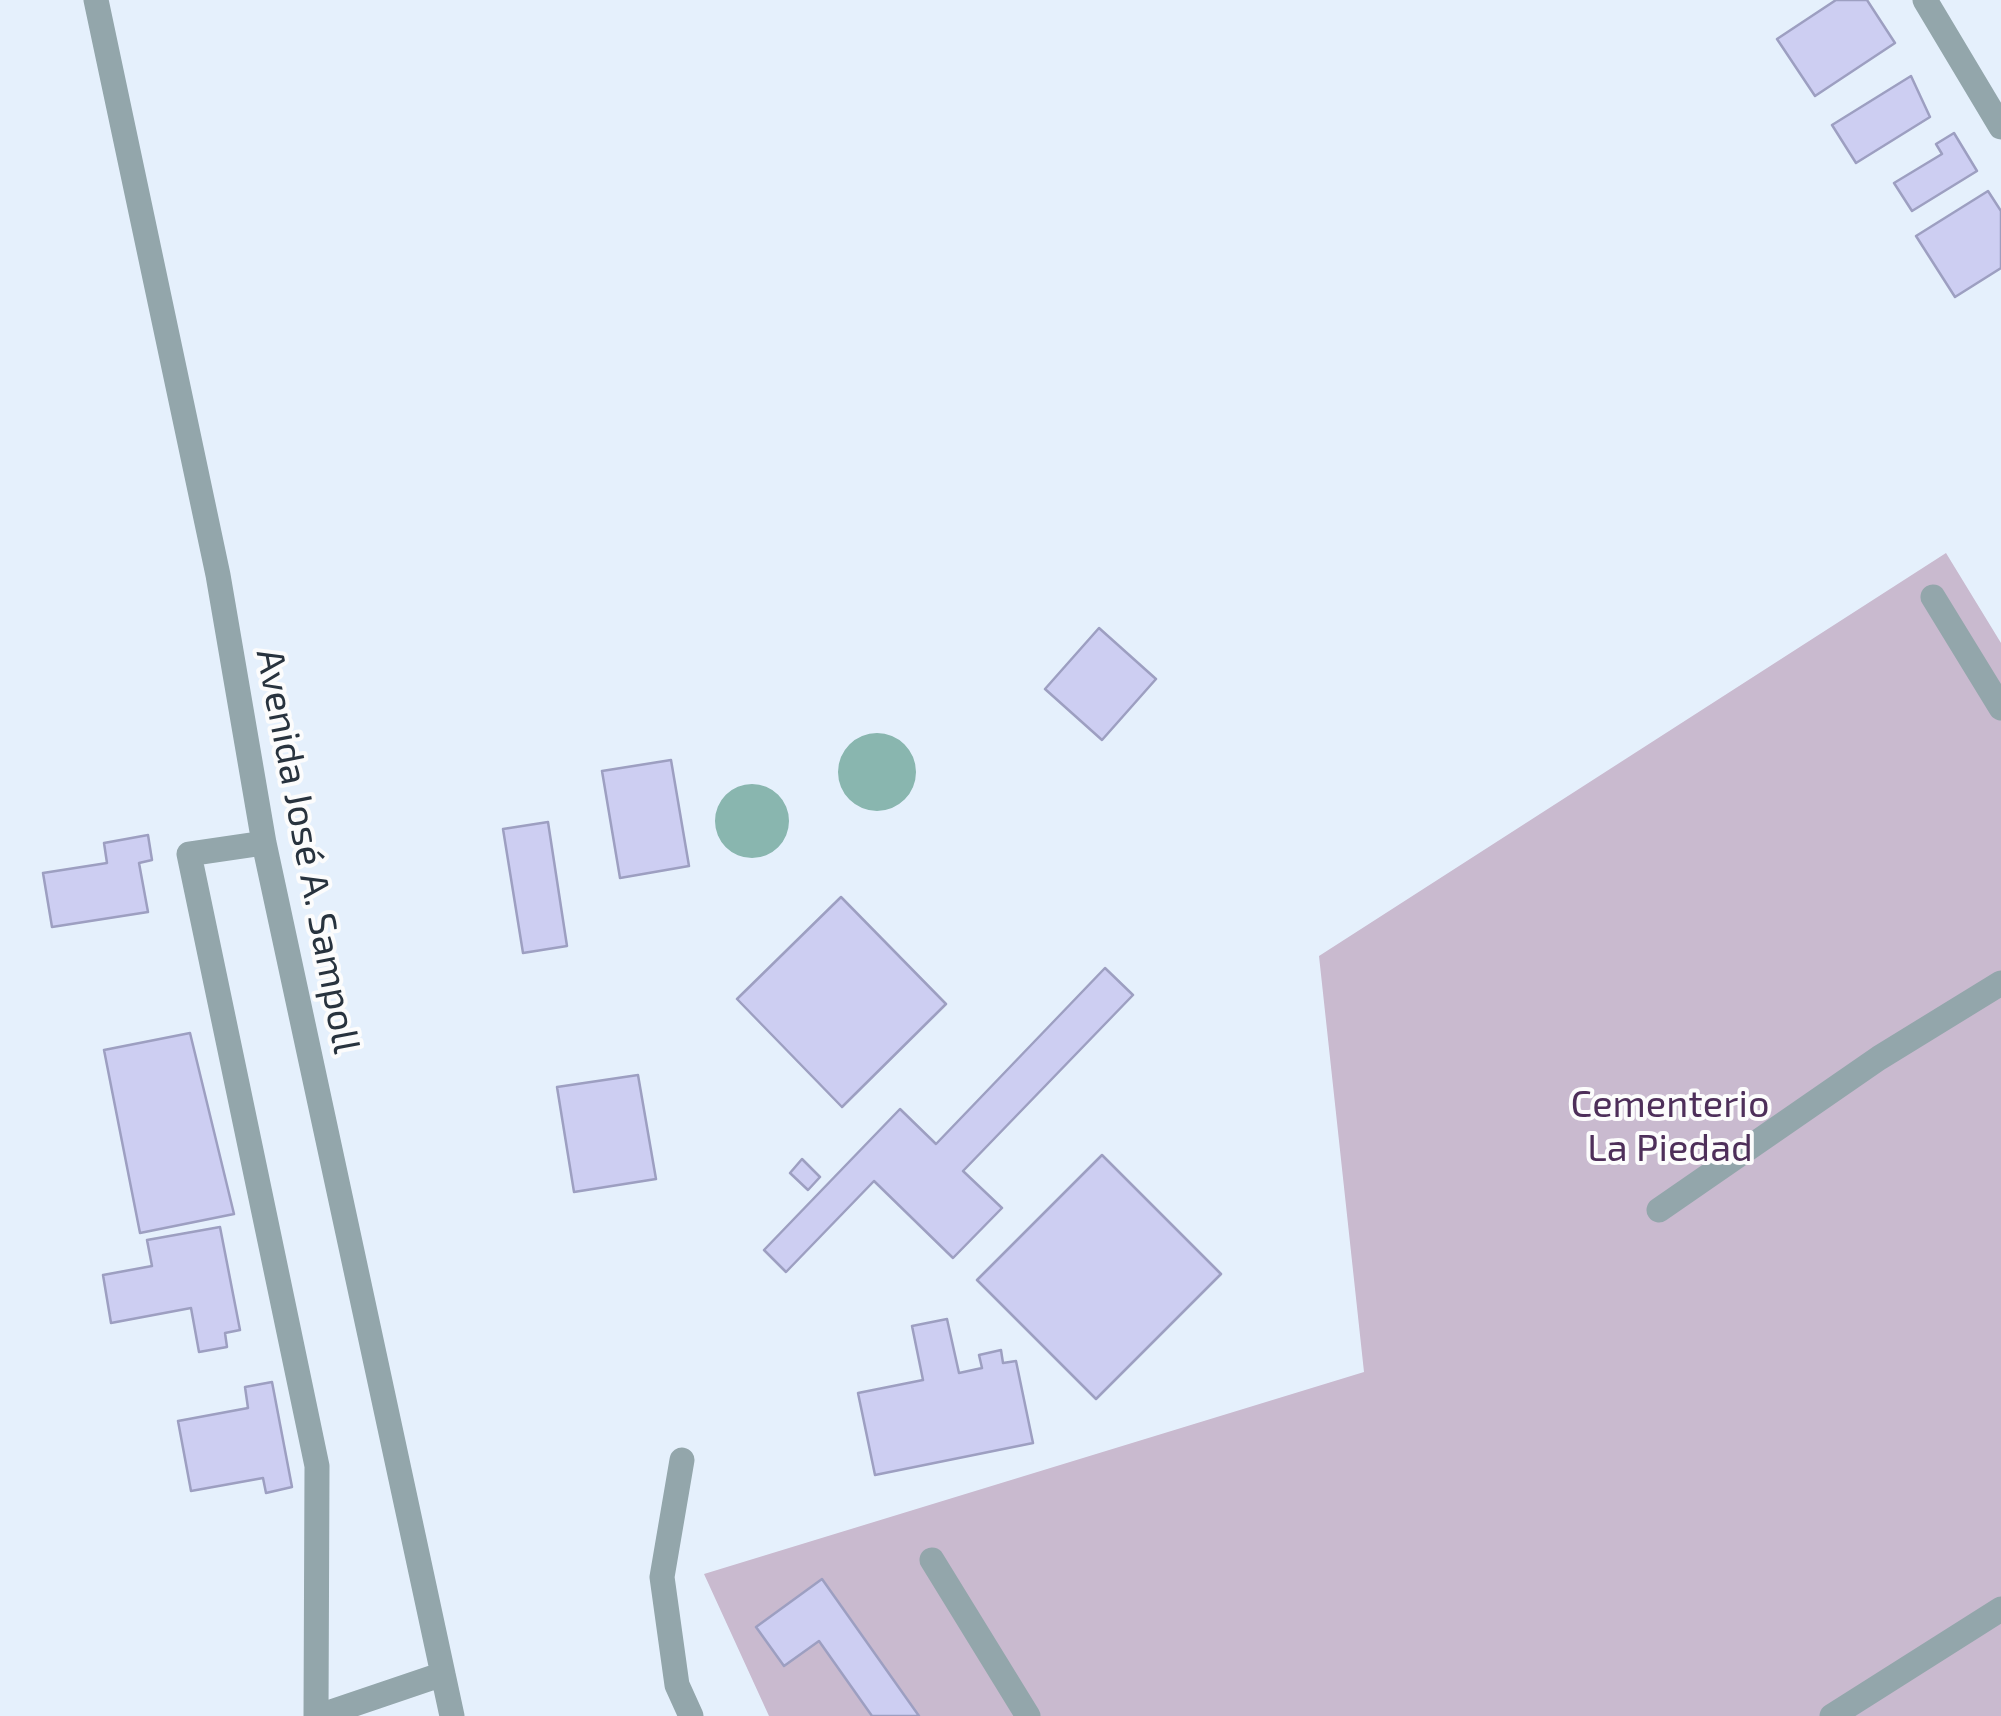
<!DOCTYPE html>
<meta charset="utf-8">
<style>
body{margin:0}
canvas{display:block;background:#e5f0fc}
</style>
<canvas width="2001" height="1716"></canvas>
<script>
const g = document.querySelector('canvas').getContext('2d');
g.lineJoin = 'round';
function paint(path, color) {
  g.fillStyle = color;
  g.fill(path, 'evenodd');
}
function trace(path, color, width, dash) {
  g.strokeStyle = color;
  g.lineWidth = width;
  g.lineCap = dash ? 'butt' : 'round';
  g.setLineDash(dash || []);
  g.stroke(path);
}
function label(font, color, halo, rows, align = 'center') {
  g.font = font + ' "Exo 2",sans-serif';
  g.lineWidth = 8;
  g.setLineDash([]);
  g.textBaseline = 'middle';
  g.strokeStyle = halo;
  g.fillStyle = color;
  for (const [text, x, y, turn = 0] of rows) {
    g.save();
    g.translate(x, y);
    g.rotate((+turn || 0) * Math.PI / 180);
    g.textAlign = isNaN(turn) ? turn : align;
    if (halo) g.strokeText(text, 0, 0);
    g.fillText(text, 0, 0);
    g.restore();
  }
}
paint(new Path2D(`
 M1946,553L2001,643V1716H769L704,1574L1364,1372L1319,956Z`), '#c9bacf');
paint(new Path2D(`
 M838 772a39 39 0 1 1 78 0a39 39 0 1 1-78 0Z
 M715 821a37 37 0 1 1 74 0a37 37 0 1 1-74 0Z`), '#89b6af');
const building = new Path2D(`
 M1836,0H1867L1895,43L1815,96L1777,39Z
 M1911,76L1930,117L1856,163L1832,125Z
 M1954,133L1977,171L1912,211L1894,183L1942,154L1936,144Z
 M1988,191L2001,211V268L1955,297L1916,236Z
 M1099,628L1156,679L1102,740L1045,689Z
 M671,760L689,866L620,878L602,771Z
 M548,822L567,946L523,953L503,829Z
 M148,835L152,860L139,863L148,912L52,927L43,873L107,863L104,843Z
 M841,897L946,1004L842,1107L737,999Z
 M1105,968L1133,995L963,1171L1002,1208L953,1258L874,1181L786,1272L764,1250L900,1109L936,1144Z
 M190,1033L234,1214L140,1233L104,1050Z
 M638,1075L656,1179L574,1192L557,1087Z
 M1102,1155L1221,1274L1096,1399L977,1280Z
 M802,1159L820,1177L808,1190L790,1173Z
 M220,1227L240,1330L225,1333L227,1347L199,1352L191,1308L111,1323L103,1275L152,1266L147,1240Z
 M947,1319L959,1373L982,1368L979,1355L1001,1350L1003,1363L1016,1361L1033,1443L875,1475L858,1393L923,1380L912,1326Z
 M272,1382L292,1487L266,1493L263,1478L191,1491L178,1421L248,1408L245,1387Z
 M822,1579L919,1716H872L819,1641L784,1666L756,1627Z`);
paint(building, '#cdcef2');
trace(building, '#9d9fc1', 2.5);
trace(new Path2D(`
 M96,0L218,575L264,843L452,1716
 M1925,0L2001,127
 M1933,597L2001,708
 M264,843L189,854L317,1466L316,1716
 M1659,1210L1879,1058L2001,983
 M682,1460L662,1577L677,1685L691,1716
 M932,1560L1028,1716
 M319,1716L443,1674
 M1832,1716L2001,1609`), '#93a6ab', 25);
label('38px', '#28333e', '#fcfcfc', [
 ["Avenida José A. Sampoll",308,851,79]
]);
label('38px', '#4e2f5a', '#fcfcfc', [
 ["Cementerio",1670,1104],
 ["La Piedad",1670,1148]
]);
</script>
